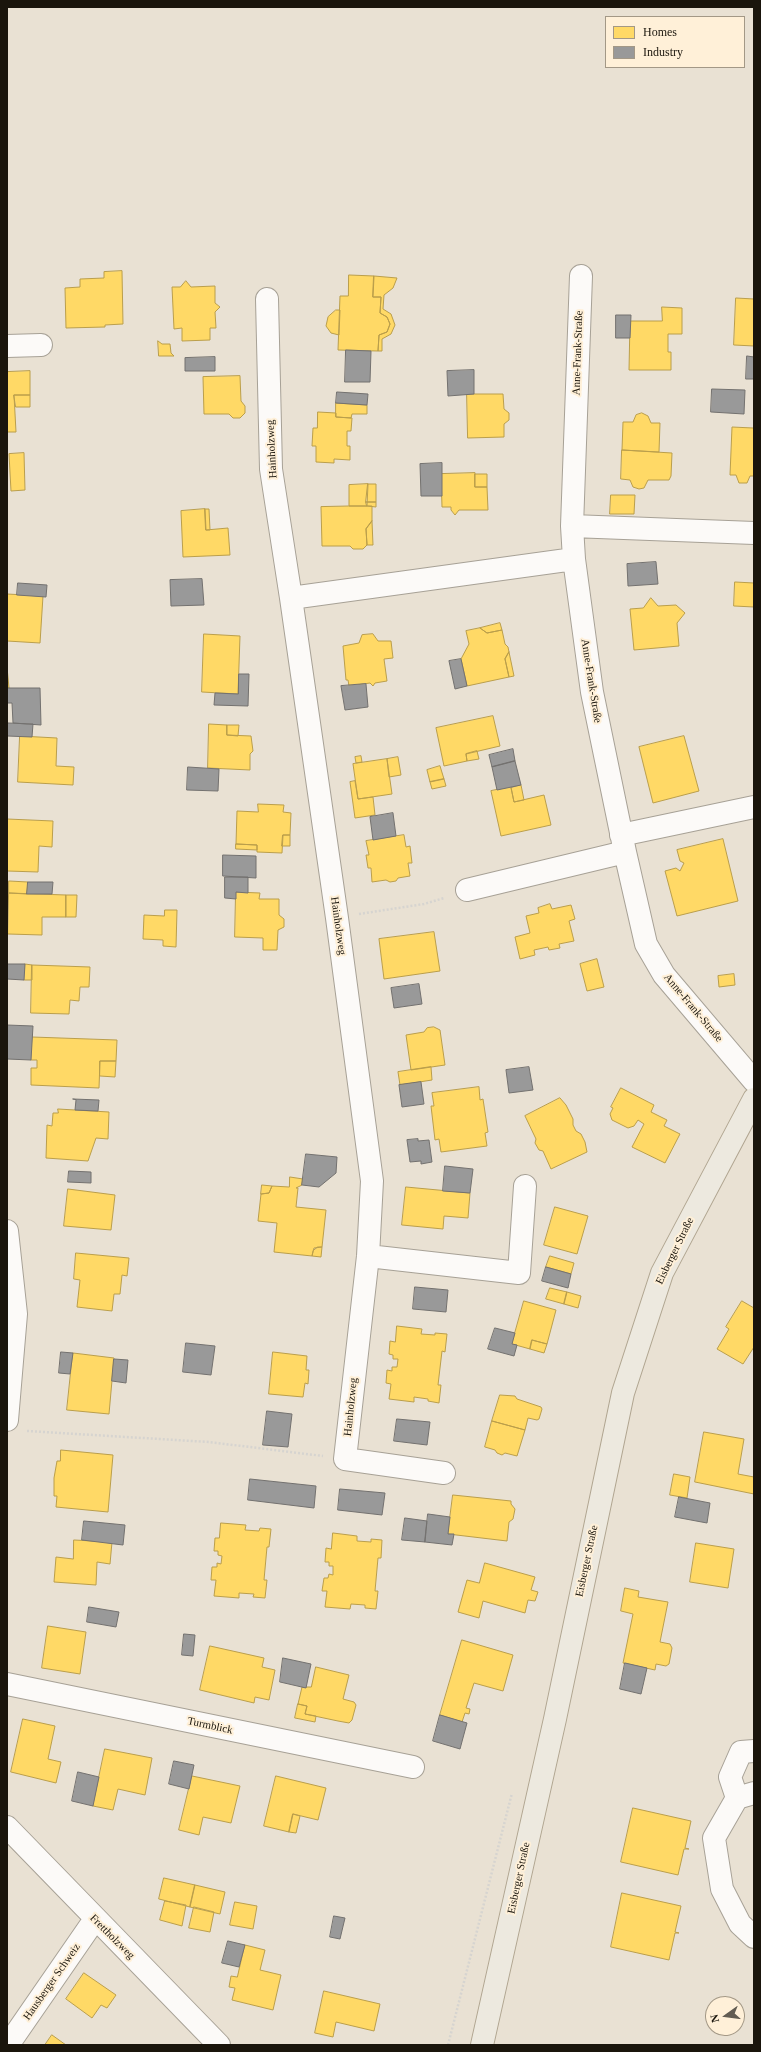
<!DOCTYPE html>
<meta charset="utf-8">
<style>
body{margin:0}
#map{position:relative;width:761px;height:2052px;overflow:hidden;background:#e9e1d3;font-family:Georgia,serif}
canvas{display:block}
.frame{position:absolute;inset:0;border:8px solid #1a150c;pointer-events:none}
.legend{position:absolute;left:605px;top:16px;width:140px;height:52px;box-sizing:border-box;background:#fff0d8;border:1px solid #a39886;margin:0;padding:5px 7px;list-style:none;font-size:12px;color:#1a150c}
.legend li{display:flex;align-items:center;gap:8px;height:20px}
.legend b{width:20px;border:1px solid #a39886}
.north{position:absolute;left:705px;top:1996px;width:40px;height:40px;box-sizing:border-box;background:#fff0d8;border:1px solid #a39886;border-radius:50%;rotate:256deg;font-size:11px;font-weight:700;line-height:16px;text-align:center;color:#1a150c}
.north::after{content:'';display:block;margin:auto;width:14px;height:18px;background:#625c52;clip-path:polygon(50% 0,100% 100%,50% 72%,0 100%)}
</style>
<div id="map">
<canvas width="761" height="2052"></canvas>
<div class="frame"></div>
<ul class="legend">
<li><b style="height:11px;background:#ffd966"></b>Homes</li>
<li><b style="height:11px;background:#999"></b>Industry</li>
</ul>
<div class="north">N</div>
</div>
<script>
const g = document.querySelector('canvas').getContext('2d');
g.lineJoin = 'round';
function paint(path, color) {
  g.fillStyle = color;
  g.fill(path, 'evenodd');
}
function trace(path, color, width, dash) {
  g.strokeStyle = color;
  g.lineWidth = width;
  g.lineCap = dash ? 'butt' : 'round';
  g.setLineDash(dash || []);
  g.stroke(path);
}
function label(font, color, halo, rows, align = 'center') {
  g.font = font + ' Georgia,serif';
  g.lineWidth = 4;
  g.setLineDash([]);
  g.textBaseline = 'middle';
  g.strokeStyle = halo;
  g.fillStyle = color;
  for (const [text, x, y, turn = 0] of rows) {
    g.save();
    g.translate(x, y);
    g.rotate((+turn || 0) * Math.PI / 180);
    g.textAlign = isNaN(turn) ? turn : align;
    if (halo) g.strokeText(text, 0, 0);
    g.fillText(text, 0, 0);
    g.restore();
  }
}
const homes = new Path2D(`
 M122,271L123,324L105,325V327L66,328L65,288L80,287V279L104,278V272Z
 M349,275L374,276L373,297H381L380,313L387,317L390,324L387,332L379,335L378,351L338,350L340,296H348Z
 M374,276L397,278L393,288L384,295L383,309L391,314L395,325L391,334L382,339V351H378L379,335L387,332L390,324L387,317L380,313L381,297H373Z
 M186,281L191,287L215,286V303L220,307L215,312L216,328H210V340L182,341V328L174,329L172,287H180Z
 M736,298L754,299V346L734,345Z
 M662,307L682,308V334H668V352H671V370H629L630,321H662Z
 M336,310H340L339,335L331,333L326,326L328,317Z
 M158,341L162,344H170L171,353L174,356H159Z
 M30,371V395H14L16,432H7V372Z
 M240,376L241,401L245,406V413L240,418H233L229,414H204L203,377Z
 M467,394H503L504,409L509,413V420L504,424V437L468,438Z
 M14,395H30V407H16Z
 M336,403L367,405V414H352L351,418L336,417Z
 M318,412L336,413V417L352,418L351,431H347V446H350V460L334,459V463L316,462V446H312L313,428H317Z
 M642,413L648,416L651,423H660L659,452L622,450L623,422H633L636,415Z
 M754,426V476H750L747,483H739L736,475H730L732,427L753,428Z
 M622,450L672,453L671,476L669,480H648L644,488L639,489L633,487L630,480L621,479Z
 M24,453L25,490L11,491L9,454Z
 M475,473V487H487L488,510H459L455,515L451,510V507H442L441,474Z
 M475,474H487V487H475Z
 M368,484L367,506H349V485Z
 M368,484H376V502H366Z
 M611,495H635L634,514H610Z
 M366,502H376V507L367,506Z
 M349,506H372V521L366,529L367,545L363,549H353L350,546H322L321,507Z
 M205,509L206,530L228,528L230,555L183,557L181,511Z
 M205,509H209L210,530H206Z
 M372,521L373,545H367L366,529Z
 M735,582L754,583V607L734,606Z
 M7,594L43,596L40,643L7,641Z
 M651,598L658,606L676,605L685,613L677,623L679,646L634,650L630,609L643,608Z
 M500,623L502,630L487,633L480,628Z
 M480,628L487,633L502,630L505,644L508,647L509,652L505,659L509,677L467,686L461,659L469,644L466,631Z
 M204,634L240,636L238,694L202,692Z
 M373,634L378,641H391L393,658L384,659L387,681L375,683L373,686L370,683L349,686L348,680H346L343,646L359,643L362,635Z
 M509,652L514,676L509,677L505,659Z
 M7,667L9,688H7Z
 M493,716L500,746L466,754L467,761L444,766L436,728Z
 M209,724L227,725V735L251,736L253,751L250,754V770L208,768Z
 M227,725H239L238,736L227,735Z
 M20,736L57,738L56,766L74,767L73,785L18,782Z
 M684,736L699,791L653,803L639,747Z
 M477,751L479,759L467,761L466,754Z
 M361,756L362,762L356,763L355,757Z
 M398,757L401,775L389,777L387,759Z
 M387,759L392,794L358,799L353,764Z
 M440,766L444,779L430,782L427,770Z
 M444,779L446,786L432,789L430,782Z
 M355,781L358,799L373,797L375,815L355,818L350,782Z
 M521,785L524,800L514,802L511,788Z
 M511,787L514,802L544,795L551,825L501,836L491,791Z
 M258,804L284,805L283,812L291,813L290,835H283L282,853L257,852V845L236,844L237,811L258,812Z
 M7,819L53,821L52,847L39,846L38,872L7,871Z
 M283,835H290V846H282Z
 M404,835L406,847L410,846L412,863H408L410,876L398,878L396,881L390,882L386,880L372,882L371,868H368L366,855H369L366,841Z
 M723,839L738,901L677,916L665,871L676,868L680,871L684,863L680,861L677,850Z
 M236,844L257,845V850L236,849Z
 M9,881L28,882L27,894L9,893Z
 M236,892L260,893L259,899H279V915L284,919V927L278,930L277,950H263V938L235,937Z
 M9,893L66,895V917H42V935L8,934Z
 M66,895H77L76,917H66Z
 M550,904L552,909L571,905L575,919L569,921L574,941L559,944L560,948L549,950L548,947L534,950L535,955L520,959L515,937L530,933L526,916L539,913L538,908Z
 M165,910H177L176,947L163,946V940L143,939L144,915L164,916Z
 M434,932L440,971L384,979L379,939Z
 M597,959L604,987L587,991L580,964Z
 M25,964L32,965V980H24Z
 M32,965L90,967L89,987H80L79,1001L70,1000L69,1014L31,1013Z
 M734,974L735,985L719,987L718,976Z
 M434,1027L440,1030L445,1065L411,1070L406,1035L424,1032L427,1028Z
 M32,1037L117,1040L116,1061H100L99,1088L31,1085V1068H37V1060H31Z
 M100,1061H116L115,1077L100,1076Z
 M431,1067L432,1080L400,1085L398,1072Z
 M479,1087L480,1100L483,1099L488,1132L485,1133L487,1146L441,1152L439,1139L435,1140L431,1106H434L432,1093Z
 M621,1088L654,1105L651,1112L667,1120L664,1126L680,1134L665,1163L632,1147L644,1124L638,1120L634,1126L628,1128L612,1120L610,1114L613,1108L611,1107Z
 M560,1098L566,1105L573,1119V1125L576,1131L581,1134L585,1142L587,1152L551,1169L543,1151L539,1150L535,1143L536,1139L525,1116Z
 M58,1109L109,1112L108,1139L96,1138L88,1161L46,1158L47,1125L52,1126L53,1113H58Z
 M290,1177L303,1179L302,1185L296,1188H298L296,1207L326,1210L322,1247L314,1248L312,1256L274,1252L277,1223L258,1221L261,1194L269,1193L272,1186L289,1187Z
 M262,1185L272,1186L269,1193L261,1194Z
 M406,1187L470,1193L468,1218L444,1216L443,1229L402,1225Z
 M68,1189L115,1195L111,1230L64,1226Z
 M555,1207L588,1216L577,1254L544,1245Z
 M318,1247H322L321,1257L312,1256L313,1251Z
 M76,1253L129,1258L127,1276L122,1275L120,1294H114L112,1311L77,1307L80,1280L74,1279Z
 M550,1256L574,1263L571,1274L546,1267Z
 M550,1288L567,1292L564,1304L546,1299Z
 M567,1292L581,1296L578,1308L564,1304Z
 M524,1301L556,1310L547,1344L532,1340L530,1349L512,1344Z
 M742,1301L754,1308V1347L743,1364L717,1349L729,1329L726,1327Z
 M397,1326L422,1329L421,1334L435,1335V1333L447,1334L445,1352L442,1351L438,1385H441L439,1403L428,1401V1399L414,1397V1402L389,1399L391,1384L386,1383L387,1370L392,1371V1367H397L398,1359H393V1355L389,1354L390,1341L395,1342Z
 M532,1340L547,1344L544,1353L530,1349Z
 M273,1352L307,1356L306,1370H309L308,1384L305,1383L303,1397L269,1394Z
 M73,1353L114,1358L109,1414L67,1410Z
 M500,1395L515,1396L517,1399L541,1407L542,1409L539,1419L537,1420L528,1418L525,1430L492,1421Z
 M492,1421L525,1430L517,1456L505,1453L502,1455L497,1453L495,1450L485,1447Z
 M704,1432L744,1439L738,1474L754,1477V1494L695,1482Z
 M61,1450L113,1455L108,1512L56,1507L57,1496H54V1478L57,1461H60Z
 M674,1474L690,1477L687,1498L670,1495Z
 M453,1495L511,1501V1504L515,1509L513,1519L509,1522L507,1541L448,1534Z
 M221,1523L246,1525L245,1530L259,1531L260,1528L271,1529L269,1547H267L264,1580H267L265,1598L253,1597L254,1594L239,1593V1598L214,1596L216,1580H211L212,1567H217V1563L221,1564L222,1556L218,1555V1551H214L215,1538H219Z
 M333,1533L357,1536V1541L371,1542V1539L382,1540L381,1558H378L375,1591H378L376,1609L365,1608V1605L351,1604L350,1609L325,1607L327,1591H322L324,1578H328L329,1574L333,1575V1566H329V1562H325L326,1548L331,1549Z
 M74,1540L112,1542L110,1564L97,1562L96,1585L54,1582L56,1557L73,1559Z
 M696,1543L734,1549L728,1588L690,1582Z
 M485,1563L535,1577L531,1590L538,1592L535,1601L528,1600L525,1613L483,1601L479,1618L458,1612L467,1580L479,1583Z
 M625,1588L639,1591L638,1597L668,1602L660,1642L670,1644L672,1648L669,1664L666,1666L656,1664L655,1670L623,1663L633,1614L621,1611Z
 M48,1626L86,1632L80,1674L42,1668Z
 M462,1640L513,1655L503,1691L474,1683L466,1708L470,1709L469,1714L465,1713L462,1722L440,1715Z
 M210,1646L264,1658L262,1667L275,1670L269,1700L255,1697L254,1703L200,1690Z
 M316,1667L349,1675L343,1699L354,1702L356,1705L352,1720L349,1723L338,1721L305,1714L307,1706L298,1704L302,1687H311Z
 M298,1704L307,1706L305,1714L316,1716L315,1722L295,1718Z
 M23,1719L55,1726L48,1759L61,1762L56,1783L11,1772Z
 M105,1749L152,1758L145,1795L118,1789L113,1810L93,1806Z
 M192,1776L240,1786L231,1823L203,1817L199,1835L179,1830Z
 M276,1776L326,1788L318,1820L293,1814L289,1832L264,1826Z
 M633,1808L691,1821L685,1848L689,1849H684L678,1875L621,1862Z
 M293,1814L300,1816L296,1833L289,1832Z
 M164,1878L195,1885L190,1907L159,1899Z
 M195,1885L225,1892L220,1914L190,1907Z
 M622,1893L681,1906L675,1932L679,1933H675L669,1960L611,1947Z
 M165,1901L186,1905L182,1926L160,1920Z
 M235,1902L257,1906L253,1929L230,1925Z
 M194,1907L214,1912L210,1932L189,1928Z
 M245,1945L265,1950L260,1970L281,1975L273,2010L232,2000L235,1988L229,1987L231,1976L237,1977Z
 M84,1973L116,1995L107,2008L101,2005L92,2018L66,1999Z
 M324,1991L380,2004L374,2031L336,2022L333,2037L315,2033Z
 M52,2035L66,2045H45Z`);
paint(homes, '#ffd966');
trace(homes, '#ba9e4b', 1);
const industry = new Path2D(`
 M616,315H631L630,338H616Z
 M346,350L371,351L370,382H345Z
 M747,356L754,357V379H746Z
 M215,357V371H185V358Z
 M474,370V394L448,396L447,371Z
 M712,389L745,390L744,414L711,412Z
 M337,392L368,394L367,405L336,403Z
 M442,463V496H421L420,464Z
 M656,562L658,584L628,586L627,564Z
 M202,579L204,605L171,606L170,580Z
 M18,583L47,585L46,597L17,595Z
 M461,659L467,686L455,689L449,661Z
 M239,674H249L248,706L214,705L215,693L238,694Z
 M366,684L368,707L345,710L341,686Z
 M7,688H40L41,725L13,723L12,703H7Z
 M8,723L33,724L32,737L7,736Z
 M513,749L515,761L492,767L489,755Z
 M515,761L521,785L497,790L492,767Z
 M188,767L219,769L218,791L187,790Z
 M393,813L396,836L373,840L370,817Z
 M223,855L256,856V878L223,876Z
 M225,877H248V893L236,892V899L225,898Z
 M28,882H53L52,894H27Z
 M7,964H25L24,980L7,979Z
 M419,984L422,1004L394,1008L391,988Z
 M7,1025L33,1026L31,1060L7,1059Z
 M529,1067L533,1090L509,1093L506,1070Z
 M421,1082L424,1104L402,1107L399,1085Z
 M73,1099L99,1100L98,1111L75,1110L76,1100Z
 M418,1139V1141L429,1140L432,1162L421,1164V1161L410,1162L407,1140Z
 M306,1154L337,1157L336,1173L319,1187L302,1185Z
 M445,1166L473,1169L470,1193L443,1191Z
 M69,1171L91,1172V1183L68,1182Z
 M546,1267L571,1274L568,1288L542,1281Z
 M415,1287L448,1290L446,1312L413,1309Z
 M495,1328L515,1333L512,1344L517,1345L514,1356L488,1349Z
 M186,1343L215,1346L211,1375L183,1372Z
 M61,1352L73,1353L70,1374L59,1373Z
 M114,1359L128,1360L126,1383L112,1381Z
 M267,1411L292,1414L288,1447L263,1445Z
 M397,1419L430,1422L427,1445L394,1441Z
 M250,1479L316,1486L314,1508L248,1500Z
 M340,1489L385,1493L382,1515L338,1510Z
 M679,1497L710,1503L707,1523L675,1517Z
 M428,1514L450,1517L448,1534H454L452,1545L425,1542Z
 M405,1518L427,1521L425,1542L402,1540Z
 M84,1521L125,1525L123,1545L82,1540Z
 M89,1607L119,1612L116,1627L87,1622Z
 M184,1634L195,1635L193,1656L182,1655Z
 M283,1658L311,1664L306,1688L280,1682Z
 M625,1663L647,1668L641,1694L620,1689Z
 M440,1715L467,1723L460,1749L433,1741Z
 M174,1761L194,1765L189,1789L169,1784Z
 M78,1772L99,1777L93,1806L72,1801Z
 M334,1916L345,1918L340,1939L330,1937Z
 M228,1941L245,1945L239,1967L222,1963Z`);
paint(industry, '#999');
trace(industry, '#73716f', 1);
const minor = new Path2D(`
 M581,276L572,526L574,559L592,692L625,852L646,944L664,975L754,1081
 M267,299L271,469L291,598L574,559
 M7,346L41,345
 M572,526L754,533
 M291,598L337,918L372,1181L368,1256L345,1459L444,1473
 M621,835L754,807
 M467,890L625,852
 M7,1231L16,1314L7,1420
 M368,1256L519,1273L525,1186
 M7,1684L413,1767
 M754,1793L737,1798L714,1838L722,1889L740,1924L754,1937
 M737,1798L730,1777L741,1752L754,1751
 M7,1827L219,2045
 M8,2045L95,1919`);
const major = new Path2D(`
 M482,2045L555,1719L623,1393L662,1273L754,1099`);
trace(minor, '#a7a196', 24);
trace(major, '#b0a590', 24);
trace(new Path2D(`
 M359,914L424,904L444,898
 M27,1431L209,1442L323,1456
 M448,2045L512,1793`), '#d6d4d0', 2.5, [2, 2]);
trace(minor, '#fcfaf8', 22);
trace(major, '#ede9df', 22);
label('11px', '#1a150c', '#fff0d8', [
 ["Anne-Frank-Straße",578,353,-88],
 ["Hainholzweg",272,449,-93],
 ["Anne-Frank-Straße",591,681,81],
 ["Hainholzweg",338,926,82],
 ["Anne-Frank-Straße",693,1008,50],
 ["Eisberger Straße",675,1251,-64],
 ["Hainholzweg",351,1407,-84],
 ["Eisberger Straße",587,1561,-78],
 ["Turmblick",210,1726,12],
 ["Eisberger Straße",519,1878,-78],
 ["Frettholzweg",112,1937,45],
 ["Hausberger Schweiz",52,1982,-55]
]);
</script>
